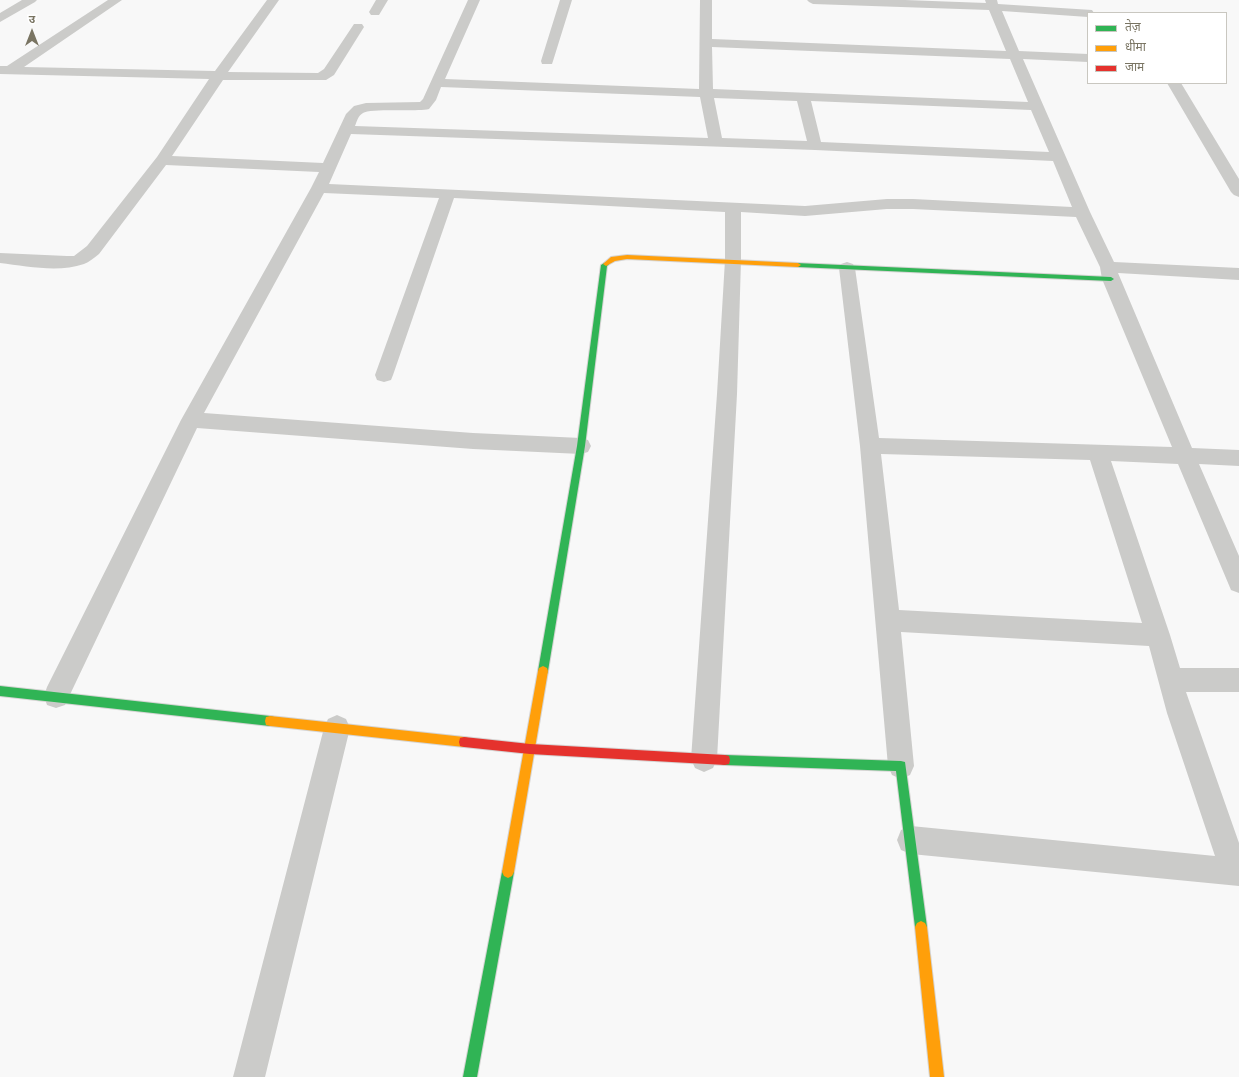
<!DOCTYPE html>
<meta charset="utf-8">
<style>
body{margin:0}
#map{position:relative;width:1239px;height:1077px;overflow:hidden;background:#f8f8f8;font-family:"Work Sans","Noto Sans Devanagari",sans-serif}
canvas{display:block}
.legend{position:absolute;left:1087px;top:12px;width:140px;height:72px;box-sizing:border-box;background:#fff;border:1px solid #c9c7c0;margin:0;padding:5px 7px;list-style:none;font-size:12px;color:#797462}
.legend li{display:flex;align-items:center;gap:8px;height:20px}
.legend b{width:20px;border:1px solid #c9c7c0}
.north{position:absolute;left:12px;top:12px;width:40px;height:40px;-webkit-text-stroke:3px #fff;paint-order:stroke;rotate:0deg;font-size:11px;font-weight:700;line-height:16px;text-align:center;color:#797462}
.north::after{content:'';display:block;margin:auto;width:14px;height:18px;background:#797462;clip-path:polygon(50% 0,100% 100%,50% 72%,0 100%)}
</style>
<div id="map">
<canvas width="1239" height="1077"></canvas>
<ul class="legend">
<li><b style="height:5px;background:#30b455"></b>तेज़</li>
<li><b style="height:5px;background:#ff9f0a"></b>धीमा</li>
<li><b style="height:5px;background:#e5322d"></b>जाम</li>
</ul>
<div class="north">उ</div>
</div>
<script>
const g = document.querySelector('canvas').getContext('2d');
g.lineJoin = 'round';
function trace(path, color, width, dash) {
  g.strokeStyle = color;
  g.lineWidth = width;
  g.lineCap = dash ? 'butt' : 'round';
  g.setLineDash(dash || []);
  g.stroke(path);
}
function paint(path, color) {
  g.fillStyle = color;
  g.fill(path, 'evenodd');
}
const fast = new Path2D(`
 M606,262L609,264L607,266L585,446L548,671L547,674L543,676L539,674L538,671L577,446L601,265Z
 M796,263L1111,277L1114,279L1111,281L798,267L795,265Z
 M0,686L270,716L274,717L275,721L274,725L270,726L0,696Z
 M725,755L901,761L905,762L927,927L925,931L921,933L917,931L915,927L896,771L725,765L721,764L720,760L721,756Z
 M508,866L512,868L514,872L477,1077H463L502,872L504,868Z`);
const slow = new Path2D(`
 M627,255L798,263L801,265L798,267L627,259L615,261L606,266L603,264L611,257Z
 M543,666L547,668L548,671L514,872L512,876L508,878L504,876L502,872L538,671L539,668Z
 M270,716L464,737L468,738L469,742L468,746L464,747L270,726L266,725L265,721L266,717Z
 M921,921L925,923L927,927L944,1077H930L915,927L917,923Z`);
const jam = new Path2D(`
 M464,737L530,744L725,755L729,756L730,760L729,764L725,765L530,754L464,747L460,746L459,742L460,738Z`);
trace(fast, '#d5d4d3', 2);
trace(slow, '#d5d4d3', 2);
trace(jam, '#d5d4d3', 2);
paint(new Path2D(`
 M22,0H37L35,2L0,22V13Z
 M108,0H122L24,67L215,71L267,0H279L228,72L318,73L324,69L354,24H362L364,27L334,75L326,80H223L172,156L323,163L346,114L354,106L366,103L420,102L423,99L468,0H480L445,79L699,89L700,0H712V39L1006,51L989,10L813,4L809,2L807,0H905L986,3L985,0H997L998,4L1092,10L1094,13H1088V17L1002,11L1019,51L1088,54V62L1023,59L1090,212L1114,262L1239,268V280L1118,273L1192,448L1239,450V466L1199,464L1239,556V593L1231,590L1178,464L1111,461L1170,635L1180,668H1239V692H1186L1239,843V886L911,854L901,850L897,840L901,830L911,826L1215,856L1167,713L1149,646L901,632L914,766L910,775L901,779L892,775L888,766L860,446L839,268L841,264L847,262L853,264L855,268L879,438L1172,447L1102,279L1100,267L1076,217L913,209H887L805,216L741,212V260L737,394L717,759L713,768L704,772L695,768L691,759L717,394L725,260V212L454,198L393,375L391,380L384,382L377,380L375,375L439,198L324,193L204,413L473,433L581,438L588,440L591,446L588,452L581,454L473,449L197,428L65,705L56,708L47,705L44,696L47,687L181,420L311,188L319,172L166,165L99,254C94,258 89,262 84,264C58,273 26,266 0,263V253L67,256H74L87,246L157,157L209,79L0,74V66H7ZM712,47L1010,59L1028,102L713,89ZM441,87L700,97L708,138L355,126C357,121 358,116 363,113C370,108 415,112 429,109L436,100ZM714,98L797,101L807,141L722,138ZM811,101L1031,110L1049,152L821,142ZM351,134L815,150L1053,161L1072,207L913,199H887L805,206L329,184ZM881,454L1090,460L1142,623L899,610Z
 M376,0H388L379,15H371L369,12Z
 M560,0H572L553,61L552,64H542L541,61Z
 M1167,83H1181L1239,179V197L1234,195L1231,192Z
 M337,715L346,719L350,728L265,1077H233L324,728L328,719Z`), '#cbcbc9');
paint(fast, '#30b455');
paint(slow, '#ff9f0a');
paint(jam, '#e5322d');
</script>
